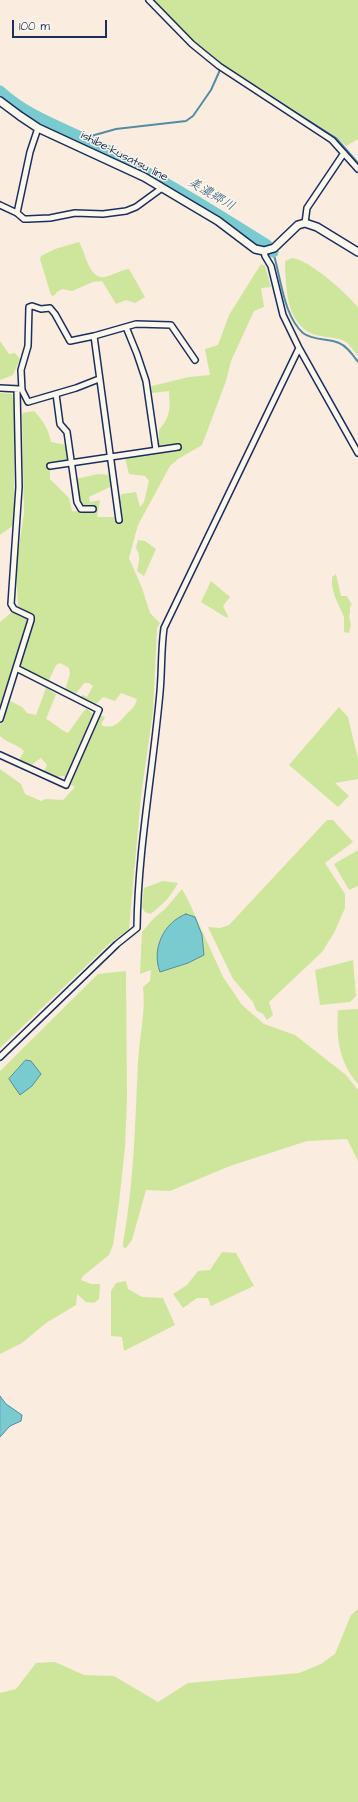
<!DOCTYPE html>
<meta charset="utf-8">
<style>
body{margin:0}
#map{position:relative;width:358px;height:1802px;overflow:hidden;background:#faecde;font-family:"Architects Daughter",sans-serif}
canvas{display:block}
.scale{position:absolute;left:12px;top:20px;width:95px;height:18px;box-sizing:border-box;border:2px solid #1b2f5e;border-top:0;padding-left:5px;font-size:12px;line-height:14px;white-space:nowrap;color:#1b2f5e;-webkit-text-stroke:3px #fbf7ec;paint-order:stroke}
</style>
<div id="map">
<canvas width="358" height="1802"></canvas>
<div class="scale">100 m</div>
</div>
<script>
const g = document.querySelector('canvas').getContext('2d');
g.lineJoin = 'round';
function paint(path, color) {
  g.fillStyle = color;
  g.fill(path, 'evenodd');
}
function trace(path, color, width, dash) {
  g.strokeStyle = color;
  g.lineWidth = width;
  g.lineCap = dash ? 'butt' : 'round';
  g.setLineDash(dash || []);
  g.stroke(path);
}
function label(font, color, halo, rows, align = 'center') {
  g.font = font + ' "Architects Daughter","Klee One",sans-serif';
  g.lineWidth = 3;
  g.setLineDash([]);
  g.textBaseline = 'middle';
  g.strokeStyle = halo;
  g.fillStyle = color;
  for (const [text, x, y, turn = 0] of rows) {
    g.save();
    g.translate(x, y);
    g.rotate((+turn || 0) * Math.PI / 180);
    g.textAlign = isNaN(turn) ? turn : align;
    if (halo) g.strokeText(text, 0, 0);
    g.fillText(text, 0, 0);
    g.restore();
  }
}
paint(new Path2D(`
 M154,0H358V139L346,146L337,137L220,63L191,39Z
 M79,242C85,251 89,280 105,277C114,275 120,270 129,269L145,297L135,303L126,300L116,304L102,281L93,282L72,291L62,289L57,292L54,296L51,295L40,259L41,256L55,249Z
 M292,258C310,260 346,293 358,307V356C354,352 350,345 346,342C336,336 323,338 313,334C285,323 286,285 285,261Z
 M261,264L265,266L271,287L261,288L264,307L254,311L231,361L226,381L202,445L178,459L170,466L138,525L129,558L142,588L150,613L160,623L157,628L153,711L141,796L129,929L109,944L0,1048V769L21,784L25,794L41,801L46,799L63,800L75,787L69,784L64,776L55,777L43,773L47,765L41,758L30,766L19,760L24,751C15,743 7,743 0,736V725L8,700L22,707L27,713L36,715L46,688L56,694L46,719C54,723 59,729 68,733L86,708L93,714L92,722L99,715L105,717L101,725C112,729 117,725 124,717C130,710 135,708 137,699L121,693L115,701L103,697L94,706L78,698L83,695L87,697L93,686L89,683H84L75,695L65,690L70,674L69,668L60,663L56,665L49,680L59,686L58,688L14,664L0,705V622L11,613L18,612V606L16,567L24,513L22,416L23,413L34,411C42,419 49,430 51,442L66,445L68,460L50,462V479L69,498L72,511L85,512L94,511V507L80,506L76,479L98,474L110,475L112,486L89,497L90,502L100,500L97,517H116L117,521L121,522L118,498L122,494L136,492L140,507L144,502L149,481L145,476L129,474L125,458L167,451L159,447V430C171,415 170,410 169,391L151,393L148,387L189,377L210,375L205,349L218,345L229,315Z
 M0,341L9,354L15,353L20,359L13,375L0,380Z
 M0,393L12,394L14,401V523L11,527L0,535Z
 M138,540L145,541L156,549L144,576L137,571C139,562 141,556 136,548Z
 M336,574L341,596H347L352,605L350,606V613L349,616L351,625L349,633L344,632V617L335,597L332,586V577Z
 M211,581L230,597L223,606L228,616L227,618L201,602Z
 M339,707L348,717L358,759V779L335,783L349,796L338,807L289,765Z
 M327,820H333L353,842L325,863L345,894V908L334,933L322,952L269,1002L273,1015L267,1020L263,1014L256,1010L253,1002L233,979L208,927L220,928L229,925Z
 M358,850V886L349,890L334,864Z
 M163,881L178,883C171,896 162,906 150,914L145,912L142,907L144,888Z
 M182,889L189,902L223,977L242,1005L264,1024L295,1035L346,1075L358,1090V1161L347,1139L307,1141L230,1166L170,1191L146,1190L132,1240L126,1248L123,1247V1243C134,1184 135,1123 138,1063C139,1038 146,1012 143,987L150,981L151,970L140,974L142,932L153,919L166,908Z
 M353,960L356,996L350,1002L320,1005L315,970Z
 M126,971L127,1098L125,1147L119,1203L113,1245L109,1255L83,1276L81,1280L91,1284H100L99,1299L94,1303L86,1302L77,1294L76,1305L46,1323L22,1343L0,1354V1071L98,974Z
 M358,1009V1084C339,1062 336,1038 338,1010Z
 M222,1252L236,1253L254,1286L211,1306L208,1298H197L183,1308L173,1294L187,1285L198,1271L210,1270Z
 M126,1281L128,1289L142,1297L163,1298L175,1325L124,1351L122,1337L111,1336V1291L116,1283Z
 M358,1609V1802H0V1693L16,1689L36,1663L55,1662L84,1675L114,1676L158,1702L188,1683L299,1673L321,1664L335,1654L351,1615Z`), '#cee69b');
const water = new Path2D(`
 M186,914L195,917L202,935L204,955L188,963L160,972C151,949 164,922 186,914Z
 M26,1060L31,1061L41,1074L32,1086L20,1095L9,1079Z
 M0,1396L6,1404L22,1415L21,1421L10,1426L0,1437Z`);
paint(water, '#7acbd0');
trace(water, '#548da2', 1);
trace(new Path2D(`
 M223,66L336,138L358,163
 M84,138L116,129L186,121L193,116L211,90L220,70
 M273,252C281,277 283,315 303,333C313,341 328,338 339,343C347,346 353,355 358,362`), '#548da2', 2);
trace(new Path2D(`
 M0,91C30,119 71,130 107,150C161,179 215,212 267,245L273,252`), '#7acbd0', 11);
const street = new Path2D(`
 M149,0L192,44L219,66L332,140L358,169
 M0,205L17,213L24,219H28L50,218L75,213L103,214L126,211L136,207L162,188
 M17,213L30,152L38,128
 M305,223L307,208L344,153
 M264,251L265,256L271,266L283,315L299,348L358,453
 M126,327L137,354L146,381L156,450
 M94,336L136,324L171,325L195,360
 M99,379L76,388L28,402L22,390L21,370L28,346L29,307L32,306L41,309L50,308L55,314L70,341L94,336L119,520
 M0,388L19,389
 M56,394L60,424L67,432L77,502L81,509H93
 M50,466L178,447
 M0,719L31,620V617L14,609L11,604L19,487L17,389
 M0,755L66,785L99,710L16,668
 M0,1057L117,944L137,928C138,849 153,771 160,692C162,670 161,649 164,628L299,348`);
const secondary = new Path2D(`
 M0,101L20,116L38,128L144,177L218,221L255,249L264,251L274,248L298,225L305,223L317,227L358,252`);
trace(street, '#1b2f5e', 8);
trace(secondary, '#1b2f5e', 10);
trace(street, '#fbf7ec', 5);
trace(secondary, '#fbf7ec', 7);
label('12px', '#1b2f5e', '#fbf7ec', [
 ["ishibe-kusatsu line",124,157,27]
]);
label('italic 13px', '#33567a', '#fbf7ec', [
 ["美濃郷川",211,195,31]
]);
</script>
